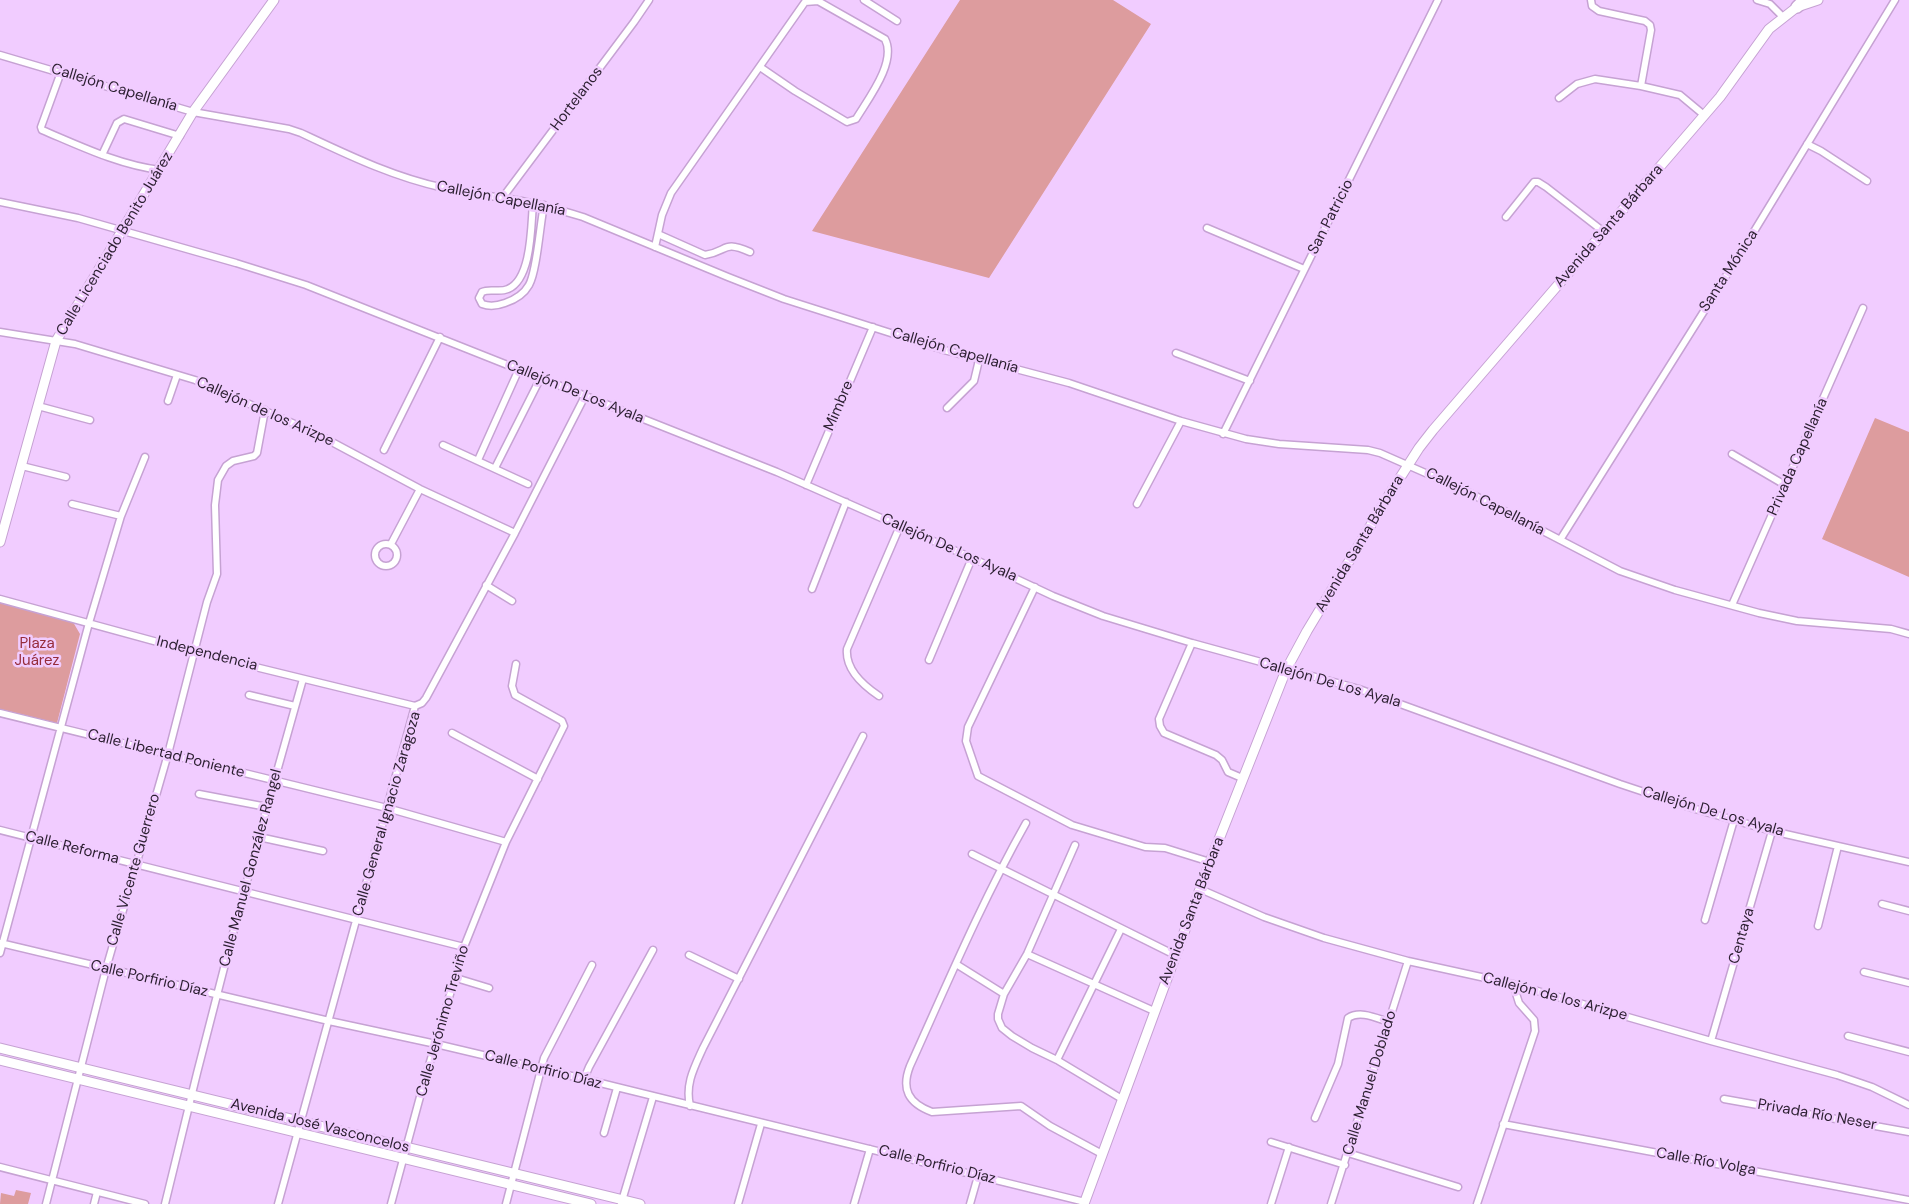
<!DOCTYPE html>
<meta charset="utf-8">
<style>
body{margin:0}
canvas{display:block;background:#f1ccff}
</style>
<canvas width="1909" height="1204"></canvas>
<script>
const g = document.querySelector('canvas').getContext('2d');
g.lineJoin = 'round';
function paint(path, color) {
  g.fillStyle = color;
  g.fill(path, 'evenodd');
}
function trace(path, color, width, dash) {
  g.strokeStyle = color;
  g.lineWidth = width;
  g.lineCap = dash ? 'butt' : 'round';
  g.setLineDash(dash || []);
  g.stroke(path);
}
function label(font, color, halo, rows, align = 'center') {
  g.font = font + ' "DM Sans",sans-serif';
  g.lineWidth = 5;
  g.setLineDash([]);
  g.textBaseline = 'middle';
  g.strokeStyle = halo;
  g.fillStyle = color;
  for (const [text, x, y, turn = 0] of rows) {
    g.save();
    g.translate(x, y);
    g.rotate((+turn || 0) * Math.PI / 180);
    g.textAlign = isNaN(turn) ? turn : align;
    if (halo) g.strokeText(text, 0, 0);
    g.fillText(text, 0, 0);
    g.restore();
  }
}
paint(new Path2D(`
 M960,0H1113L1151,24L989,278L812,231Z
 M1875,418L1909,432V577L1822,539Z
 M0,603L73,622L80,634L57,723L0,709Z
 M16,1190L31,1193L28,1204H0L1,1193L14,1196Z`), '#dd9c9e');
const street = new Path2D(`
 M864,0L897,21
 M1591,0L1592,6L1599,11L1645,21L1650,25L1651,30L1641,86
 M1757,0L1770,4L1783,17
 M0,55L193,112L289,129L301,133C348,155 393,177 444,188C464,193 484,195 504,198C531,202 557,209 583,217L728,277L784,299L944,350L1069,383L1181,421L1246,439L1279,444L1368,450L1380,453L1464,490L1620,571L1675,590L1759,613L1797,621L1891,629L1909,634
 M61,72L41,127L42,130C80,146 119,165 160,170
 M1559,98L1577,84L1595,79L1641,86L1680,95L1704,115
 M1807,144L1821,151L1867,181
 M102,155L117,123L124,119L180,136
 M503,197L634,22L649,0
 M0,202L78,218L236,263L306,285L777,472L972,558L1053,596L1103,616L1192,643L1359,689L1620,784L1692,808L1772,831L1909,862
 M533,203C531,225 532,279 508,289C499,293 490,288 482,292L479,298L482,304C490,307 497,306 505,303C514,300 524,294 529,285C537,271 540,224 544,205
 M1506,217L1534,182H1538L1546,187L1604,232
 M1207,228L1304,269
 M658,234L705,255C729,251 722,240 750,252
 M655,247L662,215L671,193L805,2L818,1L885,39C897,62 868,99 856,119L847,122L795,91L760,67
 M0,332L75,344L195,380L315,433L420,489L515,533
 M1176,353L1250,381
 M168,401L177,375
 M38,406L90,420
 M947,408L974,381L979,360
 M1223,434L1438,0
 M443,445L528,484
 M384,450L440,337
 M1732,454L1785,485
 M478,460L519,369
 M22,466L66,477
 M495,468L541,377
 M806,485L873,327
 M72,504L121,516
 M1137,504L1181,421
 M1560,540L1750,238L1895,0
 M375 555a11 11 0 1 1 22 0a11 11 0 1 1-22 0Z
 M391,544L420,489
 M486,585L512,601
 M1035,587L968,727L966,741L978,776L1072,825L1145,847L1165,848L1210,862
 M812,589L846,502
 M0,599L194,652L415,706
 M1732,605L1863,308
 M1192,643L1159,719L1160,726L1164,733L1216,755L1222,760L1228,772L1242,778
 M929,660L972,558
 M249,695L295,706
 M879,696C864,686 845,670 847,649L900,526
 M0,713L387,808L506,842
 M452,733L538,779
 M199,794L267,807
 M1026,823C982,901 947,984 910,1066C901,1089 908,1103 932,1112L1021,1106L1050,1126L1102,1154
 M0,830L464,947
 M259,837L323,851
 M1075,845L1027,954L1004,994L998,1014V1019L1002,1028L1012,1036L1032,1048L1057,1060L1122,1099
 M972,854L1175,955
 M1200,889L1264,917L1324,938L1408,961L1513,984L1711,1041L1837,1075L1872,1087L1909,1105
 M1882,904L1909,911
 M1705,920L1734,820
 M1818,926L1838,846
 M0,943L329,1021L436,1044L584,1079L1085,1202
 M0,953L89,623L121,516L145,457
 M1027,954L1154,1011
 M689,955L739,979
 M956,964L1004,994
 M1864,972L1909,983
 M456,978L489,988
 M1848,1036L1909,1052
 M1711,1041L1772,831
 M1057,1060L1121,929
 M584,1079L589,1067L653,950
 M1724,1099L1909,1132
 M690,1106C685,1084 694,1068 703,1048L863,736
 M1315,1118L1338,1064L1348,1018C1360,1010 1376,1018 1389,1022
 M1503,1124L1909,1200
 M604,1133L617,1088
 M1271,1142L1345,1165
 M1348,1153L1458,1187
 M0,1167L145,1204
 M46,1204L106,969L168,754L207,602L217,574L215,505L218,480L226,466L233,461L254,456L257,453L265,410
 M94,1204L97,1192
 M165,1204C207,1028 253,853 303,679
 M278,1204L415,706L422,703L426,698L515,533L585,396
 M391,1204L424,1082L464,947L506,842L564,726L562,721L515,695L512,686L516,664
 M506,1204L544,1058L592,965
 M621,1204L653,1097
 M738,1204L761,1124
 M854,1204L870,1149
 M970,1204L978,1176
 M1271,1204L1289,1147
 M1331,1204L1408,961
 M1477,1204L1535,1031L1534,1020L1519,1003L1513,984`);
const secondary = new Path2D(`
 M0,542L56,341L193,112L274,0
 M0,1048L640,1204
 M0,1060L591,1204
 M1084,1204L1210,862L1286,670L1307,631L1389,495L1419,448L1433,430L1720,97L1769,29L1797,7L1818,0`);
const highway = new Path2D(`
 M1797,7L1804,0`);
trace(street, '#c6a2d3', 9);
trace(secondary, '#c6a2d3', 11);
trace(highway, '#c6a2d3', 14);
trace(street, '#fff', 6);
trace(secondary, '#fff', 9);
trace(highway, '#fff', 11);
label('15px', '#2b1e30', '#f1ccff', [
 ["Callejón Capellanía",114,88,17],
 ["Hortelanos",577,99,-53],
 ["Callejón Capellanía",501,199,11],
 ["San Patricio",1331,217,-63],
 ["Avenida Santa Bárbara",1609,226,-49],
 ["Calle Licenciado Benito Juárez",115,244,-59],
 ["Santa Mónica",1729,271,-57],
 ["Callejón Capellanía",955,351,16],
 ["Callejón De Los Ayala",575,392,22],
 ["Mimbre",839,406,-67],
 ["Callejón de los Arizpe",265,412,24],
 ["Privada Capellanía",1798,457,-66],
 ["Callejón Capellanía",1485,502,27],
 ["Avenida Santa Bárbara",1360,544,-59],
 ["Callejón De Los Ayala",949,548,24],
 ["Independencia",207,654,14],
 ["Callejón De Los Ayala",1330,683,16],
 ["Calle Libertad Poniente",166,754,14],
 ["Callejón De Los Ayala",1713,812,16],
 ["Calle General Ignacio Zaragoza",387,814,-74],
 ["Calle Reforma",72,848,14],
 ["Calle Manuel González Rangel",251,868,-75],
 ["Calle Vicente Guerrero",134,870,-74],
 ["Avenida Santa Bárbara",1192,911,-69],
 ["Centaya",1742,936,-74],
 ["Calle Porfirio Díaz",149,979,13],
 ["Callejón de los Arizpe",1555,997,15],
 ["Calle Jerónimo Treviño",443,1021,-74],
 ["Calle Porfirio Díaz",543,1070,14],
 ["Calle Manuel Doblado",1370,1083,-73],
 ["Privada Río Neser",1817,1115,10],
 ["Avenida José Vasconcelos",320,1126,14],
 ["Calle Río Volga",1706,1162,10],
 ["Calle Porfirio Díaz",937,1165,14]
]);
label('15px', '#952c3b', '#f1ccff', [
 ["Plaza",37,644],
 ["Juárez",37,661]
]);
</script>
